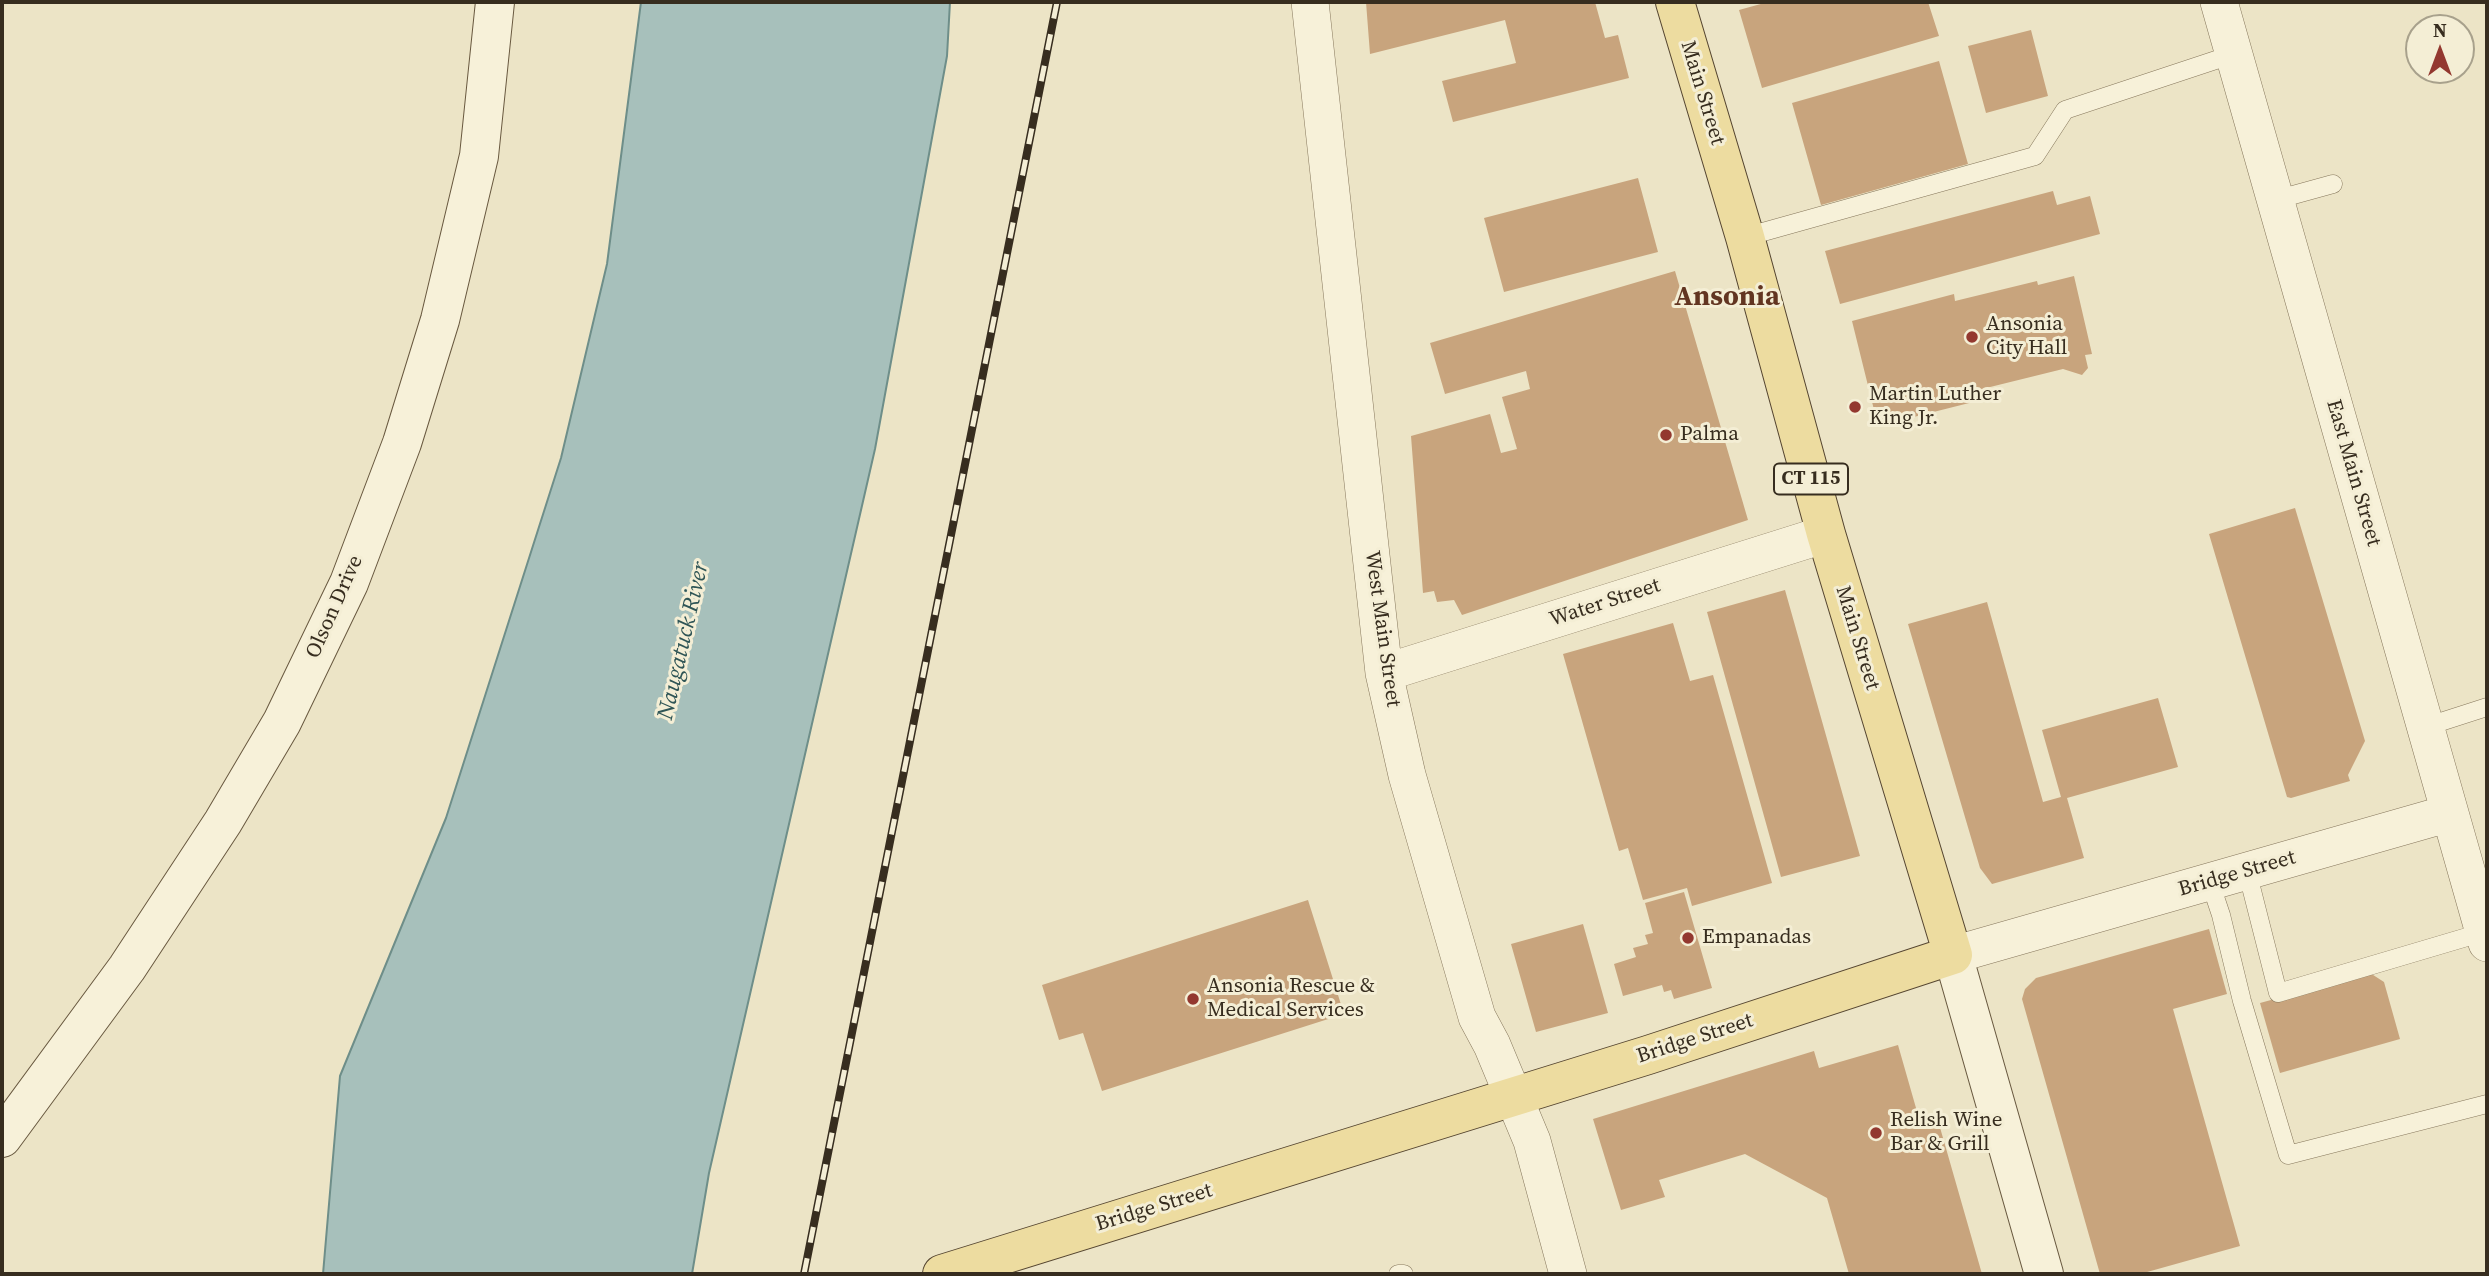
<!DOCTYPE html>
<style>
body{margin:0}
#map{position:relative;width:2489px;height:1276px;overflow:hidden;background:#ece4c6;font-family:"Source Serif 4",serif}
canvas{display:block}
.frame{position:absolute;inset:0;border:4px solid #372d1f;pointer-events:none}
.north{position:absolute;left:2405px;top:14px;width:70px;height:70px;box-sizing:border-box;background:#f4eed5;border:2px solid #a8a18c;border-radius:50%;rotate:0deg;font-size:19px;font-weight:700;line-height:28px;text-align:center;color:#372d1f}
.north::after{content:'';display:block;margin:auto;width:24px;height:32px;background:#93382f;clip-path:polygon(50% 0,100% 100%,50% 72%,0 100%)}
</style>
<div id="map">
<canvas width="2489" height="1276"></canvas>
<div class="frame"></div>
<div class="north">N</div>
</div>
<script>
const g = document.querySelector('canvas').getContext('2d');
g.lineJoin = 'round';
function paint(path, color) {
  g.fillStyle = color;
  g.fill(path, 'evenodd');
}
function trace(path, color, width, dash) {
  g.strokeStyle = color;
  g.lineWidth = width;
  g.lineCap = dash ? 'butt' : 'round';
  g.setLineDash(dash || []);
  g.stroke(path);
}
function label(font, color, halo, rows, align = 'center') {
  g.font = font + ' "Source Serif 4",serif';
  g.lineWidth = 6;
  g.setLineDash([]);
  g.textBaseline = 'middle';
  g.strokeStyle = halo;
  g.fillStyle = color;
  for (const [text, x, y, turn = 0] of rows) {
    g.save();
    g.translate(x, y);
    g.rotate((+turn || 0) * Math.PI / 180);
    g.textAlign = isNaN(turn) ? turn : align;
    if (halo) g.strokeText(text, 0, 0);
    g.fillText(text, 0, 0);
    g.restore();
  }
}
const water = new Path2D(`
 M641,2H950L947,56L875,449L709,1173L692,1274H323L340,1076L446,818L561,458L607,264Z`);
paint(water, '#a7c0bb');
trace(water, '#6e8e89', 2);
paint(new Path2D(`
 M1366,2H1595L1605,38L1618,35L1629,78L1453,122L1442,81L1516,63L1505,20L1370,54Z
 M1768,2H1928L1939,36L1762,88L1739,10Z
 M2031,30L2048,96L1986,113L1968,46Z
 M1939,61L1968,164L1821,205L1792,103Z
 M1638,178L1658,252L1504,292L1484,218Z
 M2053,191L2057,205L2090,196L2100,234L1840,304L1825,251Z
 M1675,271L1748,520L1462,615L1454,600L1437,602L1434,591L1423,593L1411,436L1490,414L1501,453L1517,449L1502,397L1530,389L1526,371L1445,394L1430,343Z
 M2074,276L2092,354L2085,355L2088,368L2082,375L2063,369L1978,390L1981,400L1878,426L1852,321L1954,294L1955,301L2037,281L2038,285Z
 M2295,508L2365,741L2348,775L2350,781L2291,798L2287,797L2209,534Z
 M1785,590L1860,856L1781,877L1707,612Z
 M1987,602L2043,802L2061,797L2042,730L2158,698L2178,767L2067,798L2084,858L1992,884L1980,868L1908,624Z
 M1673,623L1690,681L1713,675L1772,883L1692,906L1687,888L1643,900L1628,848L1619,851L1563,654Z
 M1684,892L1712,988L1674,999L1671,990L1664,992L1662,985L1623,996L1614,964L1636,957L1633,948L1648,944L1645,935L1653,933L1645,903Z
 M1308,900L1344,1014L1102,1091L1083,1033L1059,1040L1042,985Z
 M1583,924L1608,1013L1536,1032L1511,944Z
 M2209,929L2227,994L2173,1009L2240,1246L2140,1274H2100L2022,999L2025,989L2036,978Z
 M2370,973L2384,982L2400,1039L2280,1073L2260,1003Z
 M1898,1045L1922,1129L1939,1124L1982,1274H1849L1827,1198L1745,1154L1659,1180L1665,1197L1621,1210L1593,1119L1814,1051L1819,1068Z`), '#c8a47d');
const lane = new Path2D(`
 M2275,200L2333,184
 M1745,237L2035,156L2065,110L2234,54
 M2425,727L2487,707
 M2247,871L2278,993L2484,932
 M2210,882L2221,915L2242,1001L2288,1155L2487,1104
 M1398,1274H1404`);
const street = new Path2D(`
 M1310,2L1384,673L1407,775L1477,1017L1492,1045L1532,1141L1568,1274
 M2219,2L2487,943
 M1384,673L1826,534
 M1953,955L2450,813`);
const secondary = new Path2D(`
 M1953,955L2044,1274
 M2,1138L127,968L223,822L282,722L349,583L402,443L440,320L479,156L495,2`);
const primary = new Path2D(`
 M942,1274L1648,1055L1953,955L1826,534L1745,237L1675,2`);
trace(lane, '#86775c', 19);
trace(street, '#86775c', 38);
trace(secondary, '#68583f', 40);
trace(primary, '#554530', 40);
trace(lane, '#f7f1d9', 18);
trace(street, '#f7f1d9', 37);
trace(secondary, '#f7f1d9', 38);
trace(primary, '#eddca0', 38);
const rail = new Path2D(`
 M804,1274L1057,2`);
trace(rail, '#372d1f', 8);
trace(rail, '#f4eed5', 5, [16]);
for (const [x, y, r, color] of [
 [1972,337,7,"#93382f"],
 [1855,407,7,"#93382f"],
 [1666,435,7,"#93382f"],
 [1688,938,7,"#93382f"],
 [1193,999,7,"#93382f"],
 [1876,1133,7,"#93382f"]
]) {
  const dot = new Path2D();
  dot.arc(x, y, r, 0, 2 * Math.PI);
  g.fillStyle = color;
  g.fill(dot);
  trace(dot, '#f4eed5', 2.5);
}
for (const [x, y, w] of [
 [1811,479,74]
]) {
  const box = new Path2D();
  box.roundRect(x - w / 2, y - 15.5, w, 31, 5);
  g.fillStyle = '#f4eed5';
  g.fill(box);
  trace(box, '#372d1f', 2);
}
label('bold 19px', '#372d1f', null, [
 ["CT 115",1811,479]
]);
label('21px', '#372d1f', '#f4eed5', [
 ["Main Street",1702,93,73],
 ["East Main Street",2353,473,74],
 ["Water Street",1605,603,-18],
 ["Olson Drive",335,607,-66],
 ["West Main Street",1382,629,82],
 ["Main Street",1857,638,73],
 ["Bridge Street",2237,874,-16],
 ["Bridge Street",1695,1039,-18],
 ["Bridge Street",1154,1208,-17]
]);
label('21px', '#372d1f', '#f4eed5', [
 ["Ansonia",1986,325],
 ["City Hall",1986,349],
 ["Martin Luther",1869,395],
 ["King Jr.",1869,419],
 ["Palma",1680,435],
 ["Empanadas",1702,938],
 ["Ansonia Rescue &",1207,987],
 ["Medical Services",1207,1011],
 ["Relish Wine",1890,1121],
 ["Bar & Grill",1890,1145]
], 'left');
label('italic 23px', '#2f5556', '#f4eed5', [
 ["Naugatuck River",684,641,-77]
]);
label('bold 28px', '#623521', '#f4eed5', [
 ["Ansonia",1727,298]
]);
</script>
